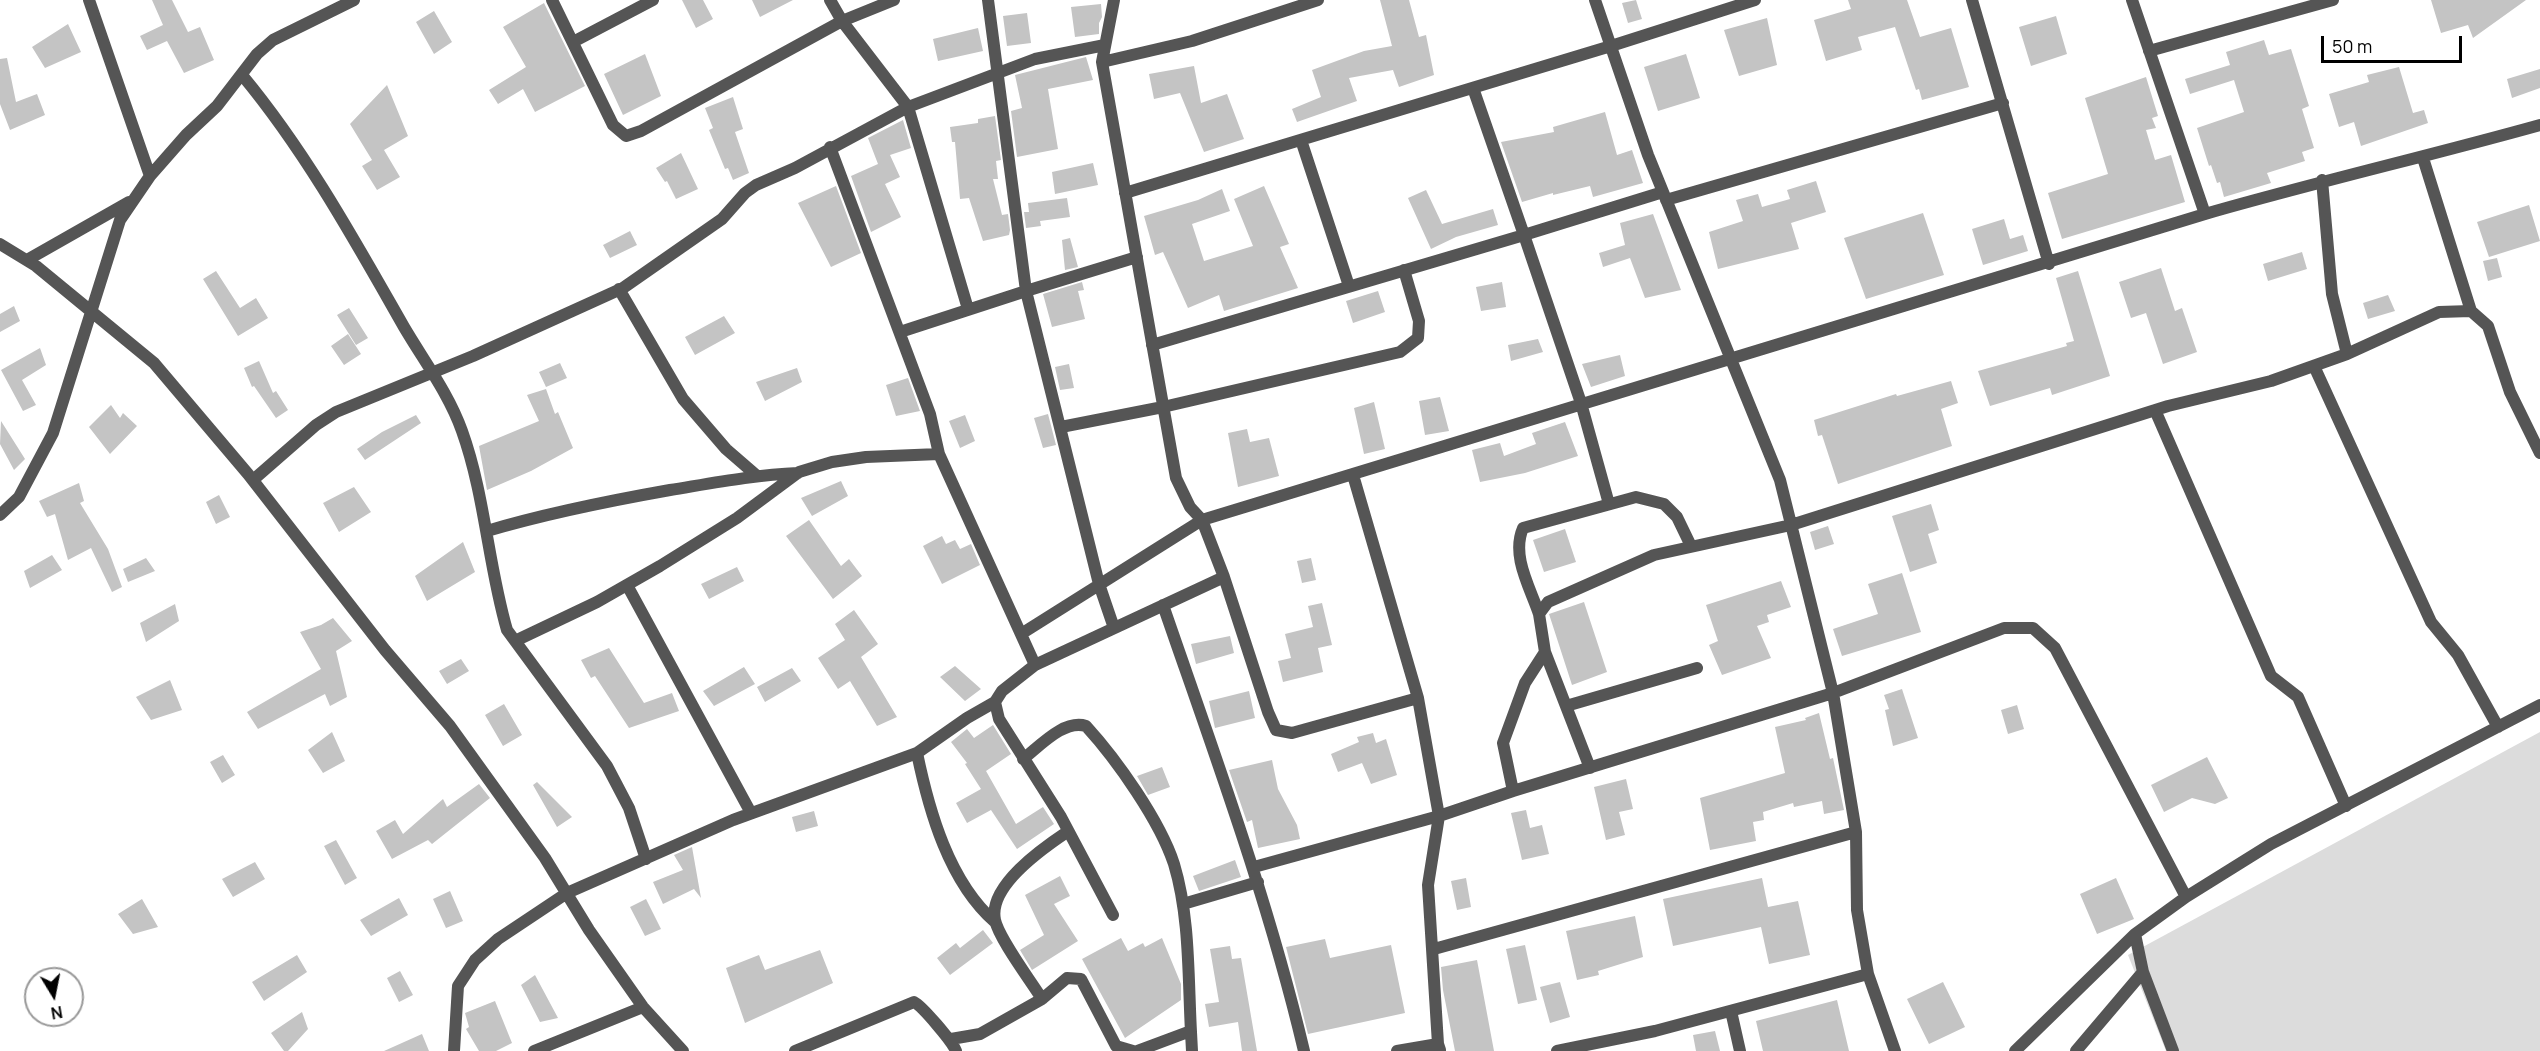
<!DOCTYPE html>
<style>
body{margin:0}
#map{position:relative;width:2540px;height:1051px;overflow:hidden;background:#fff;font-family:Manrope,sans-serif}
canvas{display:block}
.north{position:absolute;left:24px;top:967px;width:60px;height:60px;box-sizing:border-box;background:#fff;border:2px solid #999;border-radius:50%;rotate:170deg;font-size:16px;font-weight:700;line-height:24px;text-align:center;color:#000}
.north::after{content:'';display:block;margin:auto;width:21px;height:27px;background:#000;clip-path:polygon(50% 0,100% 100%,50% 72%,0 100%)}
.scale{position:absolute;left:2321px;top:36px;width:141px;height:27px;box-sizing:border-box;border:3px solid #000;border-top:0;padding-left:8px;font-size:18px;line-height:21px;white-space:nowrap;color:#000;-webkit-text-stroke:4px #fff;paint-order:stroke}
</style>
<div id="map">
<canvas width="2540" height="1051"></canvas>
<div class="north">N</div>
<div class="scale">50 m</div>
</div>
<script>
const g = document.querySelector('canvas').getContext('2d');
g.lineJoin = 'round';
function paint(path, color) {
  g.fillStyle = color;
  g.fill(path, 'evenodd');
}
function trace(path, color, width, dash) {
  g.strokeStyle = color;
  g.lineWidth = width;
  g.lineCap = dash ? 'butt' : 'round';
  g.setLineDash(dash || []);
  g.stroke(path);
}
paint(new Path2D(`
 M2540,732V1051H2166L2128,955Z`), '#dcdcdc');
paint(new Path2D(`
 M152,0H172L188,32L200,27L214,60L184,73L167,41L147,50L140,36L163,25Z
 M682,0H703L713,19L696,28Z
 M752,0H793L760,17Z
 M1380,0H1409L1419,37L1426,35L1434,75L1399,87L1393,70L1349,78L1357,101L1297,122L1292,109L1321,97L1312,70L1364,51L1392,46Z
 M1636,0L1642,19L1628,23L1622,3Z
 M1848,0H1907L1920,37L1951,28L1969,87L1922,100L1919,89L1916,90L1895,27L1858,37L1862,50L1826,61L1814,20L1851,9Z
 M2431,0H2526L2473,38L2468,25L2441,33Z
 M544,3L585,86L535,112L523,89L498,104L489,90L526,67L503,27Z
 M1101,4L1102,17L1099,23V34L1075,37L1071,7Z
 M434,11L452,42L434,54L416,22Z
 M1027,13L1031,43L1007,46L1003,16Z
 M2056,16L2067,54L2031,66L2019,27Z
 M1767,18L1777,65L1739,76L1724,30Z
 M68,24L81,52L45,68L32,47Z
 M978,28L983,51L938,61L933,39Z
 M2264,40L2269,55L2291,49L2309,106L2302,109L2314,148L2302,152L2305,161L2267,173L2271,183L2224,197L2220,182L2217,183L2211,165L2209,166L2197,128L2244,112L2234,80L2190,94L2185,79L2230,65L2226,52Z
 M645,54L661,96L623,115L604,74Z
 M1686,54L1700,98L1658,111L1644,67Z
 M1086,57L1093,80L1048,89L1058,149L1017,157L1011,111L1022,108L1015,75Z
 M7,58L16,102L37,94L45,115L10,130L0,104V59Z
 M1194,66L1201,103L1227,94L1244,139L1204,152L1180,93L1154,99L1149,74Z
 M2399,67L2413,113L2424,110L2428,123L2361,146L2354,122L2339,127L2329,94L2369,82L2367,75Z
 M2540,69V88L2512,98L2507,79Z
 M2146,77L2158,116L2152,118L2156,128L2146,130L2155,160L2171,155L2185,202L2062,239L2048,193L2108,174L2085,98Z
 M387,85L408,136L384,150L400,177L377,190L362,166L372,160L350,124Z
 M733,97L743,129L735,132L749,173L733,180L728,168L725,169L709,130L713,128L705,108Z
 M1605,112L1617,155L1632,150L1643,183L1593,197L1590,186L1553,195V193L1522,202L1501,142L1554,132L1553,127Z
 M995,116L1001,160L996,161L998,179H993L1002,215L1008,214L1010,230L1009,235L983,241L969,198L960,199L955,142H952L950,127L978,123V119Z
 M903,120L911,148L890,155L900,177L885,184L901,217L871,232L851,176L878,164L868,138Z
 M681,153L698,189L676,199L667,181L665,182L656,168Z
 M1093,163L1098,185L1055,194L1052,172Z
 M1816,181L1826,212L1791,223L1799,249L1718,269L1709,232L1743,221L1736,200L1758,194L1762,207L1790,199L1787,190Z
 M836,186L861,253L831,267L798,203Z
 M1264,186L1289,244L1280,247L1298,288L1224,311L1219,295L1188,308L1163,252L1155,255L1144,216L1198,200L1222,189L1230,211L1192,224L1204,261L1253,246L1234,199Z
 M1426,190L1442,224L1493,209L1498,225L1456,237L1431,249L1408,198Z
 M1067,198L1070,217L1040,221L1041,226L1026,228L1024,212H1029L1028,203Z
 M2529,205L2540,241L2489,257L2477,222Z
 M1923,213L1944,275L1866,299L1844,238Z
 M1653,214L1681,290L1645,298L1630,258L1603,267L1599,253L1625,245L1620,223Z
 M2004,219L2010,239L2023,235L2028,251L1983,265L1972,229Z
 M630,231L637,245L610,258L603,245Z
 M1070,238L1078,267L1065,270L1062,240Z
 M2302,252L2307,269L2268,281L2263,264Z
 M2497,258L2502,277L2488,281L2483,261Z
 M2161,268L2175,311L2182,308L2197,352L2163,364L2146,313L2131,318L2119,282Z
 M216,271L240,308L256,298L268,318L238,336L203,279Z
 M2078,271L2110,376L2052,395L2050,388L1990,406L1978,371L2067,346L2066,343L2074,341L2056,278Z
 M1082,282L1084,290L1078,291L1085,319L1052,327L1043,294Z
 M1502,282L1506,307L1481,311L1476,287Z
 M1378,291L1385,312L1353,323L1346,301Z
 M2388,295L2395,311L2368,319L2363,303Z
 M14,306L20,321L0,332V314Z
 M349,308L368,338L356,345L337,315Z
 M724,316L735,333L695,355L685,337Z
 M348,334L361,354L344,365L331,346Z
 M1538,339L1543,352L1511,361L1508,345Z
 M40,348L46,365L22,380L36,405L23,411L1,370Z
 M1620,355L1625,376L1591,387L1582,364Z
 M259,361L273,393L276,391L288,410L276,418L254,386L252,387L244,368Z
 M560,363L567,378L546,387L539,372Z
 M1069,364L1074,388L1060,390L1055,367Z
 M797,368L802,382L765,401L756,382Z
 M908,378L920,411L896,416L886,385Z
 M1951,381L1958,403L1941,409L1952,446L1838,484L1822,435L1818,436L1814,420L1896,394L1897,396Z
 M546,389L555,414L558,412L573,448L531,471L487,490L479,446L539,421L527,395Z
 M1440,397L1449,431L1425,435L1419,401Z
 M1374,402L1385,449L1364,454L1354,408Z
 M111,405L120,418L123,413L137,426L110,454L89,427Z
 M1048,414L1056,445L1043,448L1034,418Z
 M416,415L421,423L365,460L357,449L382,432Z
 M965,415L975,441L960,448L949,421Z
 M1,421L25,459L14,470L0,444Z
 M1565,422L1578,456L1525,473L1480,482L1472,450L1500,443L1504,456L1536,444L1532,433Z
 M1247,429L1250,442L1269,438L1279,476L1238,487L1228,433Z
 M841,481L848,496L812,516L801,498Z
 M79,483L84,501L80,503L108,549L122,587L112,592L91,548L68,560L55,514L47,517L39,501Z
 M354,487L371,512L339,532L323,503Z
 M219,495L230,517L216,524L206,502Z
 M1931,504L1939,530L1928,534L1937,563L1910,572L1892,516Z
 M809,520L841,566L849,559L862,576L833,599L786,536Z
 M1828,526L1834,544L1815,550L1810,532Z
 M1565,529L1576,562L1544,572L1533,540Z
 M942,536L946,544L955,540L960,549L971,544L980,565L942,584L923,546Z
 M463,542L475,572L427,601L415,576Z
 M52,555L62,570L30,588L24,571Z
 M146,558L155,571L128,582L123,569Z
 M1311,558L1316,580L1302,583L1297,561Z
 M737,567L744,581L709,599L701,584Z
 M1902,573L1921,632L1842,656L1833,629L1878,614L1868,584Z
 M1781,581L1791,607L1767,615L1769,622L1757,626L1771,658L1722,675L1709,645L1718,641L1706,605Z
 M1584,602L1607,672L1572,685L1549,614Z
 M1322,603L1332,645L1318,648L1323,672L1283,682L1278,661L1291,658L1285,634L1313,627L1308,606Z
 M175,604L179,621L146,642L140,623Z
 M854,610L878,644L861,657L897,717L877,726L850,681L838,689L818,658L845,640L835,624Z
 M333,618L352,641L336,651L347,697L330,706L325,694L258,729L247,712L321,669L300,632L321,625Z
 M1230,636L1234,653L1196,664L1191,644Z
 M609,648L644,703L672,693L679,711L629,728L595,676L591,678L581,660Z
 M461,659L469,671L447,684L439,671Z
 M955,666L981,689L965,701L940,677Z
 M744,667L755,684L714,706L703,691Z
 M792,668L801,681L765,702L757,687Z
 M170,680L182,710L151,720L136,697Z
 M1902,689L1918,738L1893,746L1885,710L1889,709L1884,695Z
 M1249,691L1255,718L1215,728L1209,701Z
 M504,704L522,735L503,746L485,715Z
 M2017,705L2024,729L2008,734L2001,710Z
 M1819,713L1830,759L1833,758L1844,810L1824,814L1822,801L1794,807L1793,803L1763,812L1764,820L1753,822L1756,841L1710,850L1700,798L1785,773L1775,727L1806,720L1805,718Z
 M993,725L1011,754L986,771L1016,824L1043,807L1054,824L1017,849L991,810L967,823L956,803L981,789L965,764L967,763L951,742L967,729L974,738Z
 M332,732L345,761L323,773L308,750Z
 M1373,733L1376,743L1386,739L1397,775L1371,784L1362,763L1338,772L1331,754L1359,742L1357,737Z
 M223,755L235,775L222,783L210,762Z
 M2207,757L2228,798L2215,804L2192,798L2164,812L2151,785Z
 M1272,760L1278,789L1297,825L1300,839L1258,848L1252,820L1247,822L1229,770Z
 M1162,767L1170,787L1148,795L1137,776Z
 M1626,779L1633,809L1619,812L1625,835L1606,840L1594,787Z
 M537,782L572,817L557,827L533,785Z
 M479,784L490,798L432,844L428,840L392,859L376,831L395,820L403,834L443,799L447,807Z
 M1526,810L1530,828L1542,825L1549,854L1522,860L1511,813Z
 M814,811L818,826L796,832L792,817Z
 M336,840L357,878L345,885L324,846Z
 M692,847L701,898L694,889L663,904L653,882L683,870L674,855Z
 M1235,860L1241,877L1199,891L1193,876Z
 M255,862L265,879L233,897L222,879Z
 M1060,876L1070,896L1054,904L1078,941L1032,970L1020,950L1044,935L1025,895Z
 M1466,878L1471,907L1457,910L1451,881Z
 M1762,878L1768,907L1798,901L1810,955L1769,964L1761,927L1673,946L1663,899Z
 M2116,878L2134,919L2097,934L2080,894Z
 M450,891L463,921L446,928L433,899Z
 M399,898L408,915L371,936L360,920Z
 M142,899L158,927L133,934L118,914Z
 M646,899L661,929L645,936L630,907Z
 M1635,916L1643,957L1598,971L1599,975L1577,980L1566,931Z
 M983,930L993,943L950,975L937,958L956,943L960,948Z
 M1121,938L1128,951L1143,943L1145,947L1162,938L1181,984V1000L1125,1038L1082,959Z
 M1325,939L1330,958L1391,945L1405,1013L1308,1034L1286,947Z
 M1525,945L1537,1000L1518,1004L1506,949Z
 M1230,946L1232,959L1241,958L1257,1051H1242L1238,1022L1209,1027L1205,1004L1219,1002L1210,949Z
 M820,950L833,983L745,1023L726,968L759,955L765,970Z
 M297,955L307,972L264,1001L252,982Z
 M1477,960L1494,1051H1455L1443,990L1441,967Z
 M400,971L413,995L399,1002L387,978Z
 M535,975L558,1018L540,1022L521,985Z
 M1560,982L1570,1017L1550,1023L1540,987Z
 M1943,982L1965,1027L1929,1044L1907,999Z
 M1837,1000L1849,1051H1763L1756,1021Z
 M495,1001L512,1043L496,1051H479L466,1029L469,1027L465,1013Z
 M302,1012L308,1029L288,1051H284L271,1033Z
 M1715,1031L1720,1051H1696L1693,1035Z
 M422,1034L429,1051H384Z`), '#c4c4c4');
trace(new Path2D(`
 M89,0L150,176
 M552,0L613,125L626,136L641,131L842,21L830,0
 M894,0L842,21L908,107L968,309
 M988,0L1026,291L1137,257
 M1114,0L1102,62L1176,478L1190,507L1202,520L1224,577L1268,712L1276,730L1292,733L1418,698
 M1595,0L1648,155L1780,480L1833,693L1856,832L1857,910L1868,974L1895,1051
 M1972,0L2049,264
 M2132,0L2205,214
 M573,42L653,0
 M2149,51L2333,0
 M1102,62L1192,41L1318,0
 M242,75C306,152 355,241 404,327C424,361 449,394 462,431C485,495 488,565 507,630L607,766L629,808L646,859
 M1301,140L1349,286
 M830,147L930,414L939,454L1035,665
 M2423,158L2471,311
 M2322,180L2332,294L2347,354
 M1125,193L1611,46L1755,0
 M1666,200L2003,103
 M0,244L36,266L154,363L248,474L385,650L450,726L545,858L589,930L643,1007L683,1051
 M27,260L129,202
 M619,289L683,399L726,449L756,475
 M900,332L1026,291L1099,584L1114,628
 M1152,345L1524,235L1473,88
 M2314,366L2431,622L2458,655L2498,727
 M2155,410L2271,676L2298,697L2346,806
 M1061,427L1163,407L1400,352L1418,338L1419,321L1404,270
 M1353,475L1418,698L1439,816L1428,885L1438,1044
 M253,480L316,425L336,412L473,356L623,288L722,219L745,193L756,185L795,168L908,107L1035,59L1105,45
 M1609,504L1581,403L1524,235L1663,192
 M0,515L19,497L53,433L120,220L150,176L186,135L217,106L257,54L273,40L354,0
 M487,531C547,513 608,501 670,490C713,483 754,475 798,473
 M627,585L751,813
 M1163,605C1214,753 1268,899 1304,1051
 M1539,614C1530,587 1511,556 1523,528L1636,497L1664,504L1677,517L1691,546
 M1021,634L1202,520L2205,214C2316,182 2429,156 2540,125
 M515,641L597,602L660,566L737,518L799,472L832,462L866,457L939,454
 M1545,652L1590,768
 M995,702L999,719L1061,817L1113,915
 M1566,706L1697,668
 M1023,759C1040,746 1064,719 1086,726C1117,760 1160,821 1174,864C1190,917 1188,977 1191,1032
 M1513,791L1503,743L1525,683L1545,652L1539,614L1548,602L1654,555L1791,525L2168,406L2271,381L2347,354L2439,312L2471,311L2488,326L2510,392L2540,453
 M1254,867L1439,816L1513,791L1833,693L2004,628H2033L2055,648L2186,897
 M1183,904L1258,882
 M995,922C949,882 929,811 917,753L967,718L995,702L1002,691L1035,665L1224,577
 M2135,934L2143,972L2173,1051
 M1434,949L1856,832
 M1042,999C1031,981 999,939 995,920C988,886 1043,848 1067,832
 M1731,1011L1740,1051
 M951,1039L980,1034L1042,999L1067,978L1081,979L1116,1046L1133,1051
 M454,1051L458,986L475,960L498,939L567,893L733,820L917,753
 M534,1051L643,1007
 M795,1051L914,1002C922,1006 952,1041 956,1051
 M1137,1051L1188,1032H1191L1192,1051
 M1397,1051L1438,1044L1440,1050
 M1557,1051L1655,1031L1868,974
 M2015,1051L2135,934L2186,897L2271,844L2540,705
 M2076,1051L2143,972`), '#555', 12);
</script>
